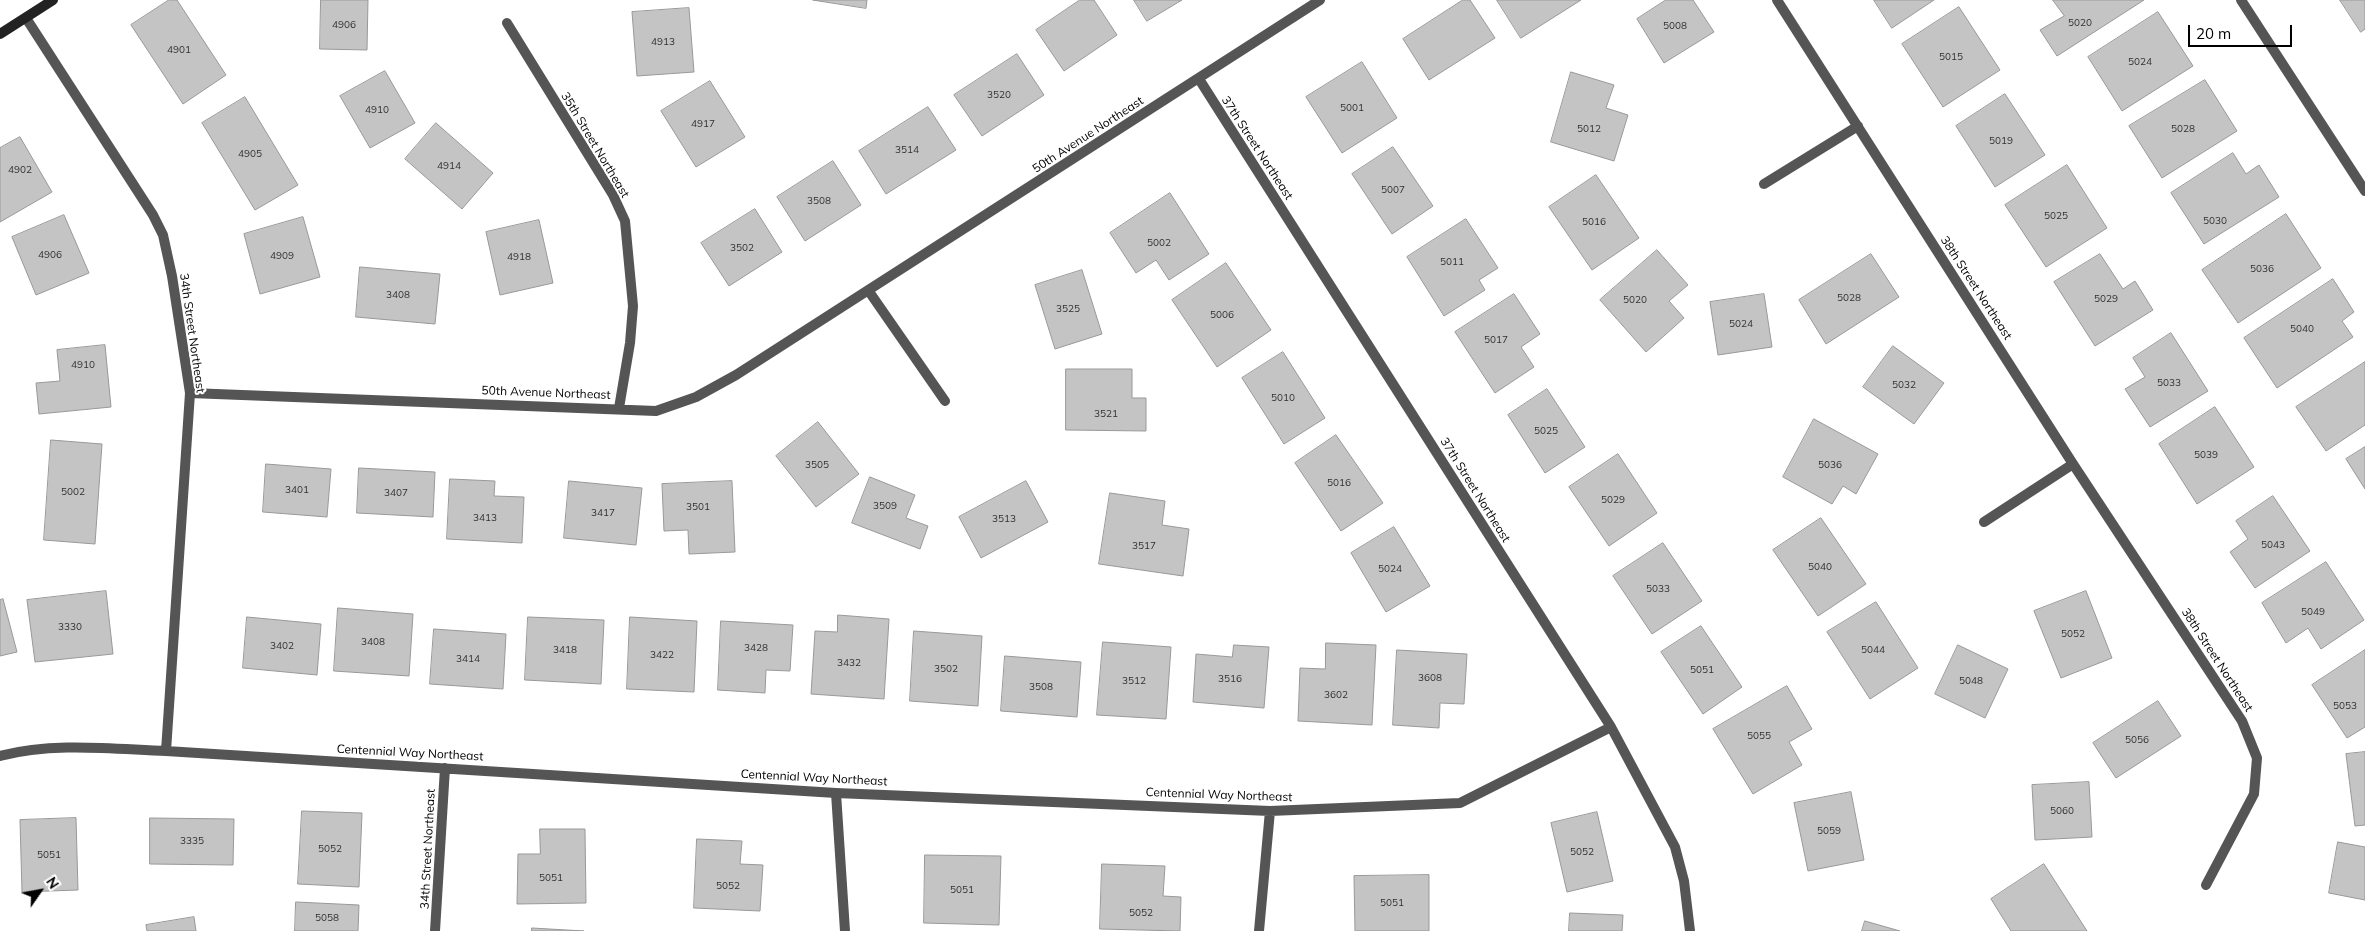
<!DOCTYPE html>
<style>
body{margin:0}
#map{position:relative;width:2365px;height:931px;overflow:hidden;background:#fff;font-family:Mulish,sans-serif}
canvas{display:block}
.north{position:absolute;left:15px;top:866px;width:50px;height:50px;-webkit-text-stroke:4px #fff;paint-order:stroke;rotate:57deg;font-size:14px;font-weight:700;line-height:20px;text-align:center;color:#000}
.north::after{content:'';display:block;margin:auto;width:18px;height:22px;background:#000;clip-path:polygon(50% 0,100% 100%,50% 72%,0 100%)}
.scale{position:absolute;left:2188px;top:25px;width:104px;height:22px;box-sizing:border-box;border:2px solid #000;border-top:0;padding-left:6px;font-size:15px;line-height:18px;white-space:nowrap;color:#000;-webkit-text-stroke:4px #fff;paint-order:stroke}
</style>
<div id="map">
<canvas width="2365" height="931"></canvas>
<div class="north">N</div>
<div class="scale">20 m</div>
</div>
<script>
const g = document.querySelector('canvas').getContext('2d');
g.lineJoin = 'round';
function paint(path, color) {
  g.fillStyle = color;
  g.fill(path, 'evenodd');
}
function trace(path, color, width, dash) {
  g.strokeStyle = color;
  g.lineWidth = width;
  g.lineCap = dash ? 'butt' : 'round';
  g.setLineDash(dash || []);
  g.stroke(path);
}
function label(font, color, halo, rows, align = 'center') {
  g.font = font + ' Mulish,sans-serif';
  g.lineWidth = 4;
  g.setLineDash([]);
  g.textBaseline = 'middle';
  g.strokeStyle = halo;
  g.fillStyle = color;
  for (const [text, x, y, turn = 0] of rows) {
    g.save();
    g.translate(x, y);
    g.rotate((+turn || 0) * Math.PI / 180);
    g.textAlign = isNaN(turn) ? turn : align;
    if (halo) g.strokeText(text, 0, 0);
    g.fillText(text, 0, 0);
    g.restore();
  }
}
const building = new Path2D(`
 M169,0H177L226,75L183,104L131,25Z
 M321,0H368L367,50L320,49Z
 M813,0H867L866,8Z
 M1080,0H1094L1117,35L1064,71L1036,30Z
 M1134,0H1182L1147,21Z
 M1463,0H1470L1495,38L1429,80L1403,39Z
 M1497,0H1581L1521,38Z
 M1666,0H1693L1714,32L1664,63L1637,19Z
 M1874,0H1934L1892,28Z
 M2053,0H2144L2057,56L2040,30L2064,16Z
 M2340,0H2365V29L2361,32Z
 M1959,7L2000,70L1943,107L1902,44Z
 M689,8L694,72L637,76L632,12Z
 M2158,12L2193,66L2122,111L2088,57Z
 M1017,54L1044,95L982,136L954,95Z
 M1362,62L1397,118L1342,153L1306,97Z
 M385,71L415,123L370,148L340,96Z
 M1571,72L1614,85L1606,108L1628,115L1614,161L1551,142Z
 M2205,80L2237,131L2162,178L2129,126Z
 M710,81L745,137L696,167L661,111Z
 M2005,94L2045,155L1995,187L1956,126Z
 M245,97L298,185L255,210L202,123Z
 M928,107L956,150L886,194L859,151Z
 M436,123L493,173L462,209L405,159Z
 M20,137L52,192L0,222V148Z
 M1393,147L1433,206L1392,234L1352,174Z
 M2233,153L2246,174L2259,165L2279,197L2204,244L2171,193Z
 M833,161L861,205L805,241L777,197Z
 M2067,165L2107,228L2046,267L2005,205Z
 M1596,175L1639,238L1592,270L1549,207Z
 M1170,193L1209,254L1169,280L1156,260L1136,273L1110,233Z
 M755,209L782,252L729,286L701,243Z
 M2286,214L2321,268L2238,323L2202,270Z
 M64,215L89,273L36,295L12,237Z
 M303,217L320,277L260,294L244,234Z
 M1466,219L1498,268L1479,280L1485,290L1444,316L1407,257Z
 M539,220L553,283L500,295L486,232Z
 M1657,250L1688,285L1669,301L1684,318L1646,352L1600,300Z
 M1871,254L1899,297L1826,344L1799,300Z
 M2100,254L2123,289L2135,281L2153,310L2095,346L2054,282Z
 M1226,263L1271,330L1217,367L1172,300Z
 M360,267L440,274L435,324L356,317Z
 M1082,270L1102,334L1055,349L1035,285Z
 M2333,279L2354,312L2342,321L2353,337L2277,388L2244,338Z
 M1514,294L1540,334L1521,347L1534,367L1495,393L1455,332Z
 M1764,294L1772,347L1718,355L1710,302Z
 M2171,333L2208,391L2150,427L2125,389L2145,377L2133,358Z
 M105,345L111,407L39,414L36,383L60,381L57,350Z
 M1893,346L1944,383L1914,424L1863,387Z
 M1283,352L1325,418L1284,444L1242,378Z
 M2365,362V425L2326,451L2296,407Z
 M1066,369H1132V398H1146V431L1066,430Z
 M1547,389L1585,447L1545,473L1508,415Z
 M2215,407L2254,467L2197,504L2159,444Z
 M1814,419L1878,454L1856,494L1843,486L1832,504L1783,477Z
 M818,422L859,474L816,507L776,456Z
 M1336,435L1383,503L1341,531L1295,463Z
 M51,440L102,444L95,544L44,540Z
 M2365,447V489L2346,459Z
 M1618,454L1657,513L1609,546L1569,487Z
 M266,464L331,469L327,517L263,512Z
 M359,468L435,472L433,517L357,513Z
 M870,477L915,495L906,518L928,526L920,549L852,523Z
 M450,479L495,481L494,496L524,497L522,543L447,539Z
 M569,481L642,488L636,545L564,538Z
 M732,481L735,552L689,554L688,530L664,531L662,484Z
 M1026,481L1048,522L981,558L959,517Z
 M1110,493L1165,501L1162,525L1189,529L1183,576L1099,564Z
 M2273,496L2310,551L2255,588L2230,552L2248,539L2236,521Z
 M1821,518L1866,584L1818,616L1773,550Z
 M1394,527L1430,586L1386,612L1351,553Z
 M1663,543L1702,601L1652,634L1613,576Z
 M2326,562L2364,620L2321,649L2308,628L2286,643L2262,603Z
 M106,591L113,654L35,662L27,600Z
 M2086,591L2112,658L2061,678L2034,611Z
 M3,599L17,652L0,656V600Z
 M1876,602L1918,668L1870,699L1827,632Z
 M338,608L413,614L409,676L334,671Z
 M838,615L889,619L884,699L811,694L815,631L837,632Z
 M247,617L321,624L317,675L243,668Z
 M528,617L604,620L601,684L525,680Z
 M630,617L697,621L694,692L627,689Z
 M721,621L793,625L790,671L766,670L765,693L718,690Z
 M1701,626L1742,687L1703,714L1661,652Z
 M434,629L506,634L503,689L430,684Z
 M914,631L982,636L978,706L910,701Z
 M1103,642L1171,647L1166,719L1097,715Z
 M1326,643L1376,645L1372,725L1298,721L1300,668L1325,669Z
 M1234,645L1269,647L1264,708L1193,702L1196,654L1232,657Z
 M1958,645L2008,669L1985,718L1935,694Z
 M1397,650L1467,654L1464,704L1440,703L1439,728L1393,725Z
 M2365,650V727L2347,738L2312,685Z
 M1005,656L1081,662L1077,717L1001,711Z
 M1787,686L1812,729L1789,742L1802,765L1753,794L1713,729Z
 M2158,701L2181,736L2116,778L2093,743Z
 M2365,752V825L2355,826L2346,754Z
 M2089,782L2092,837L2035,840L2032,785Z
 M1851,792L1864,860L1808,871L1794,803Z
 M302,811L362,813L359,887L298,884Z
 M1597,812L1613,881L1567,892L1551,823Z
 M76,818L78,890L22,892L20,820Z
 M150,818L234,819L233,865L150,864Z
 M540,829H585L586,903L517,904L518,854H540Z
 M697,839L742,841L740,864L763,865L760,911L694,908Z
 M2338,842L2365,847V900L2329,893Z
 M925,855L1001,856L999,925L924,923Z
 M1102,864L1165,866L1163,896L1181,897L1180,931L1100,929Z
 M2044,864L2087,931H2011L1991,899Z
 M1429,875V931H1355L1354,876Z
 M296,902L359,905L358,931H295Z
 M1570,913L1623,915L1622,931H1569Z
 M194,917L196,931H147L146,925Z
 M1865,921L1900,931H1862Z
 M532,928L584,931H532Z`);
paint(building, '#c4c4c4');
trace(building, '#999', 1);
trace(new Path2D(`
 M1777,0L2073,464L2242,721L2257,758L2254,794L2206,885
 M2241,0L2365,191
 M26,18L153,215L163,235L172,276L190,393L166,751
 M507,23L613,195L625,221L633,306L630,343L619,408
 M1199,79L1611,727L1675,847L1684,881L1690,931
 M1764,184L1858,126
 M868,290L945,401
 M190,393L656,411L696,397L736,375L1320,0
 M1984,522L2073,464
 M0,756C53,742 112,749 166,751L836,793L1270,811L1460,803L1611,727
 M836,793L845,931
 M435,931L445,768
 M1259,931L1270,811`), '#555', 10);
trace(new Path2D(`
 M0,34L53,0`), '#222', 10);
label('10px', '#313131', null, [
 ["5020",2080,23],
 ["4906",344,25],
 ["5008",1675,26],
 ["4913",663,42],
 ["4901",179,50],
 ["5015",1951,57],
 ["5024",2140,62],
 ["3520",999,95],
 ["5001",1352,108],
 ["4910",377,110],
 ["4917",703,124],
 ["5012",1589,129],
 ["5028",2183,129],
 ["5019",2001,141],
 ["3514",907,150],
 ["4905",250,154],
 ["4914",449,166],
 ["4902",20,170],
 ["5007",1393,190],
 ["3508",819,201],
 ["5025",2056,216],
 ["5030",2215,221],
 ["5016",1594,222],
 ["5002",1159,243],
 ["3502",742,248],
 ["4906",50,255],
 ["4909",282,256],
 ["4918",519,257],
 ["5011",1452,262],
 ["5036",2262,269],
 ["3408",398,295],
 ["5028",1849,298],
 ["5029",2106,299],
 ["5020",1635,300],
 ["3525",1068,309],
 ["5006",1222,315],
 ["5024",1741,324],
 ["5040",2302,329],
 ["5017",1496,340],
 ["4910",83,365],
 ["5033",2169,383],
 ["5032",1904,385],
 ["5010",1283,398],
 ["3521",1106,414],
 ["5025",1546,431],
 ["5039",2206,455],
 ["3505",817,465],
 ["5036",1830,465],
 ["5016",1339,483],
 ["3401",297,490],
 ["5002",73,492],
 ["3407",396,493],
 ["5029",1613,500],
 ["3509",885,506],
 ["3501",698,507],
 ["3417",603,513],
 ["3413",485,518],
 ["3513",1004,519],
 ["5043",2273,545],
 ["3517",1144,546],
 ["5040",1820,567],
 ["5024",1390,569],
 ["5033",1658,589],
 ["5049",2313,612],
 ["3330",70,627],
 ["5052",2073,634],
 ["3408",373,642],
 ["3402",282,646],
 ["3428",756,648],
 ["3418",565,650],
 ["5044",1873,650],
 ["3422",662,655],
 ["3414",468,659],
 ["3432",849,663],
 ["3502",946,669],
 ["5051",1702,670],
 ["3608",1430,678],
 ["3516",1230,679],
 ["3512",1134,681],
 ["5048",1971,681],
 ["3508",1041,687],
 ["3602",1336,695],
 ["5053",2345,706],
 ["5055",1759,736],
 ["5056",2137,740],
 ["5060",2062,811],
 ["5059",1829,831],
 ["3335",192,841],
 ["5052",330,849],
 ["5052",1582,852],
 ["5051",49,855],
 ["5051",551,878],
 ["5052",728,886],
 ["5051",962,890],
 ["5051",1392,903],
 ["5052",1141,913],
 ["5058",327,918]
]);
label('12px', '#000', '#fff', [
 ["50th Avenue Northeast",1088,135,-33],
 ["35th Street Northeast",595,145,59],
 ["37th Street Northeast",1257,148,57],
 ["38th Street Northeast",1976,288,57],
 ["34th Street Northeast",192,333,82],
 ["50th Avenue Northeast",546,393,2],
 ["37th Street Northeast",1475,490,58],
 ["38th Street Northeast",2217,660,57],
 ["Centennial Way Northeast",410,753,3],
 ["Centennial Way Northeast",814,778,3],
 ["Centennial Way Northeast",1219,795,2],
 ["34th Street Northeast",428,849,-87]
]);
</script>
